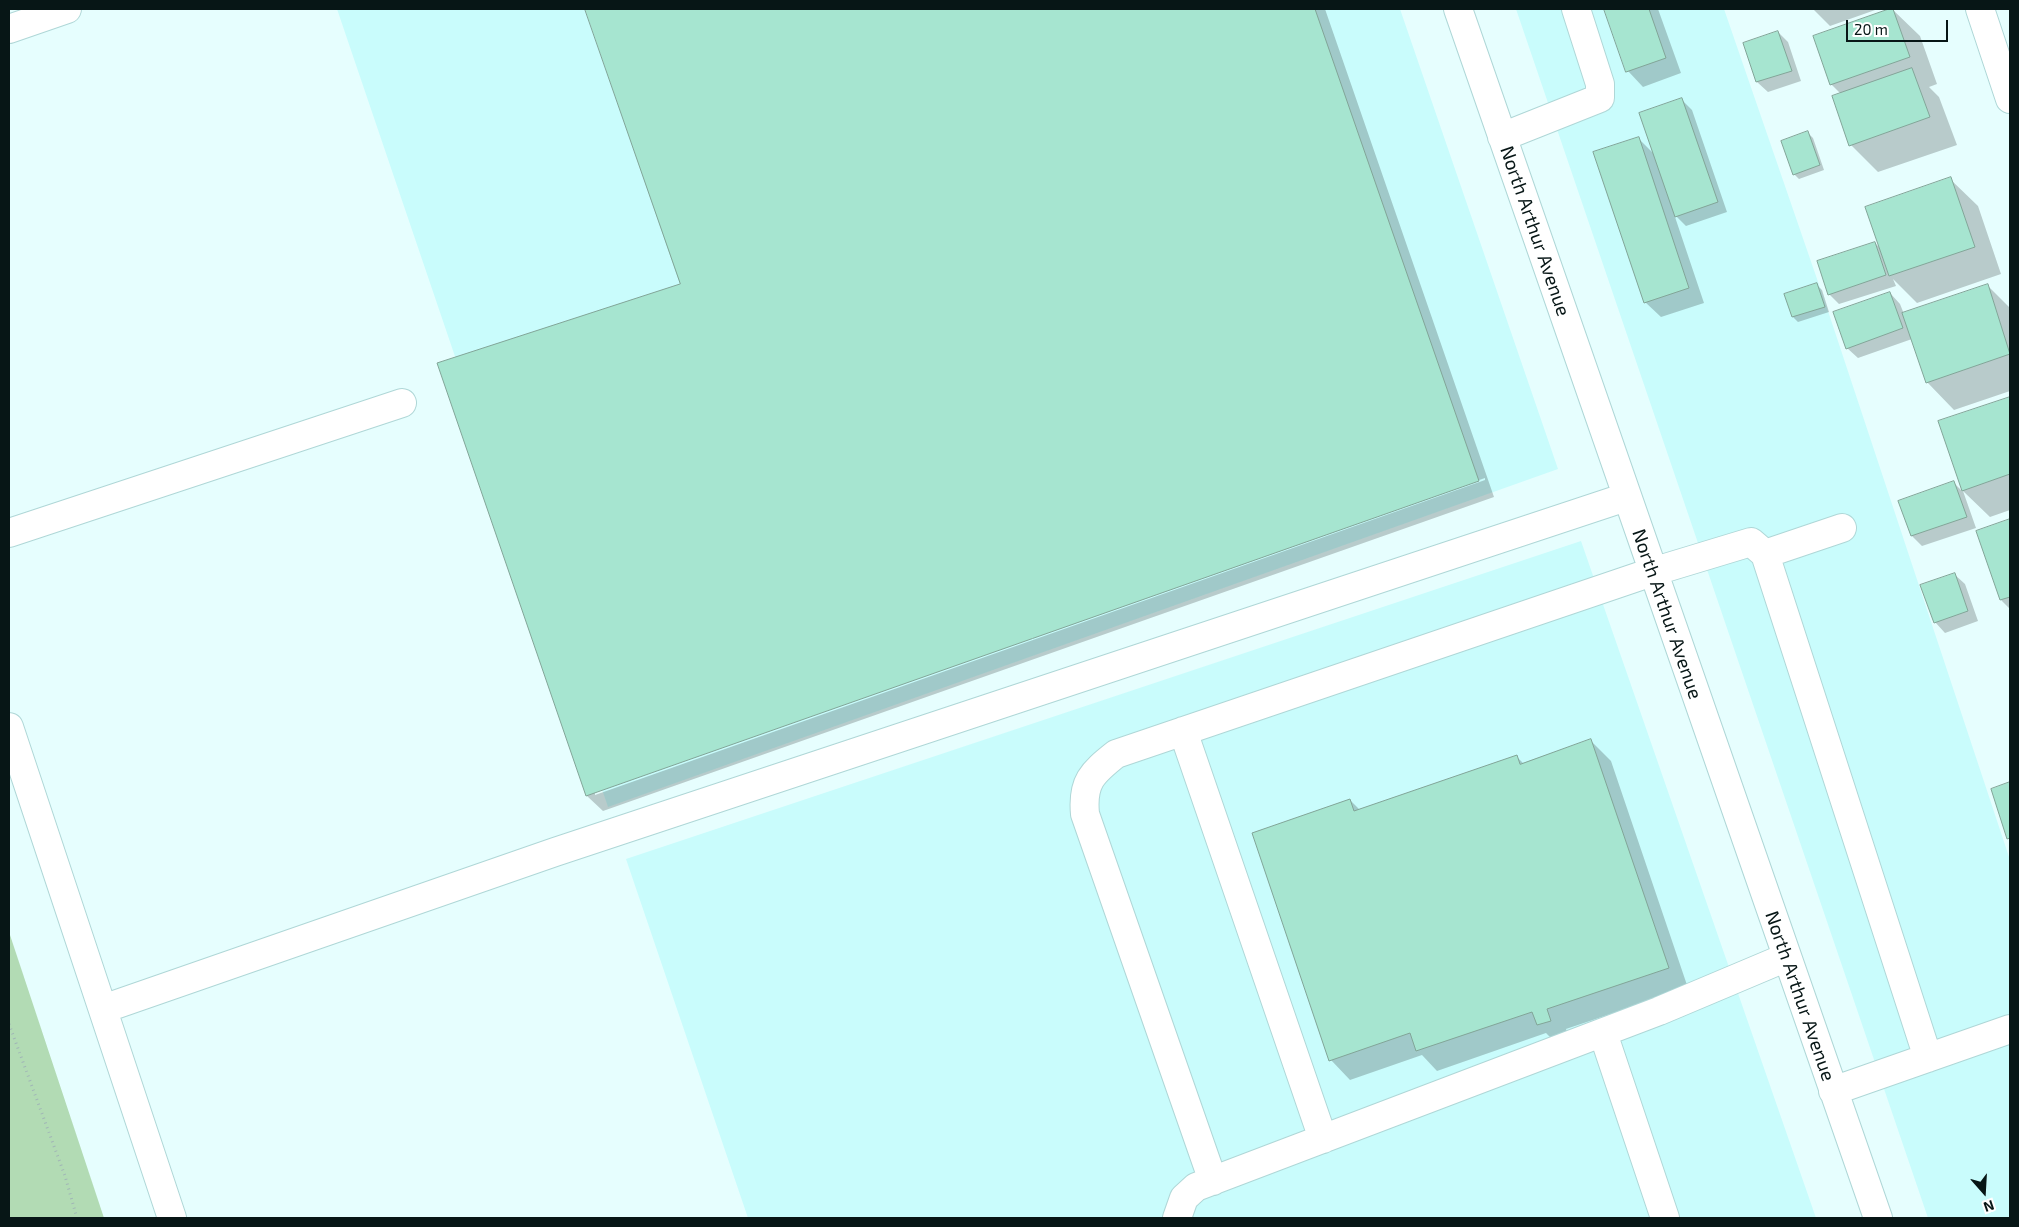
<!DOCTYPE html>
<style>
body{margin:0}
#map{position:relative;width:2019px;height:1227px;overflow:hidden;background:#e6fefe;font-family:"Exo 2",sans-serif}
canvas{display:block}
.frame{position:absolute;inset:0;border:10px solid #071616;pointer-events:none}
.north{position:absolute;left:1959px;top:1167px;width:50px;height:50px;-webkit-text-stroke:4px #fff;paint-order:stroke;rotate:161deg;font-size:14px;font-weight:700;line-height:20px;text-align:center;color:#071616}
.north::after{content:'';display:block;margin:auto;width:18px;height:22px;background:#071616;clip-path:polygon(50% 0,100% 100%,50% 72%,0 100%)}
.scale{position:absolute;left:1846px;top:20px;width:102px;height:22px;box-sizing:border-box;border:2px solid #071616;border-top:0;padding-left:6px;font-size:15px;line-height:18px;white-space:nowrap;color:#071616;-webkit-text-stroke:4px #fff;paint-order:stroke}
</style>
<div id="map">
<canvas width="2019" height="1227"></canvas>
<div class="frame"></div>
<div class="north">N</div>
<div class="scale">20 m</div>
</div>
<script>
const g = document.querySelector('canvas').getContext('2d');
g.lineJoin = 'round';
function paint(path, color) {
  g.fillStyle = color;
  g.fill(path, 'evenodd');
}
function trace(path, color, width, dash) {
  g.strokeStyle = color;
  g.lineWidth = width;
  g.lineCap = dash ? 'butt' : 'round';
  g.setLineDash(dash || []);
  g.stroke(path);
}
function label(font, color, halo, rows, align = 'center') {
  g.font = font + ' "Exo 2",sans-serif';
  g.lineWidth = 4;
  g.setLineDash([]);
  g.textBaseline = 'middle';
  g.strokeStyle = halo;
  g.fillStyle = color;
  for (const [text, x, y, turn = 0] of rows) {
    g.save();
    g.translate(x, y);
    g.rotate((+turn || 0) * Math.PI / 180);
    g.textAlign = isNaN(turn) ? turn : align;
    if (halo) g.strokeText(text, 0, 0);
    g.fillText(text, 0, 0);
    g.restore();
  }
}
paint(new Path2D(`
 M337,9H1400L1558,469L608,807Z
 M1516,9H1724L1827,308L2010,860V1218H1928Z
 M1581,541L1816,1218H748L626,859Z`), '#c9fcfc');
paint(new Path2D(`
 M9,932L104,1218H9Z`), '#b2dbb4');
paint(new Path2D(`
 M586,9H1325L1494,497L603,811L587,796L439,364L681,285ZM1485,478V480L595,795V792Z
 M1606,9H1658L1681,73L1643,87L1628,71Z
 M1813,9H1878L1830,26Z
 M1892,9L1920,36L1937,84L1929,87L1939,97L1957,145L1878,172L1851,145L1841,94L1831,84Z
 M1778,32L1788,42L1801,81L1768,92L1757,82L1745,44Z
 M1682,100L1692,110L1727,212L1686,226L1674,214L1704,303L1661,317L1645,302L1639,139L1655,155Z
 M1808,133L1813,138L1824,170L1799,179L1794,174Z
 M1950,179L1978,206L2001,274L1917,303L1893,279L1896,286L1839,304L1829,294L1875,243L1881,249Z
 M1817,285L1822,290L1829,312L1798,322L1793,317L1786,294Z
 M1988,286L2010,308V391L1954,410L1927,382L1912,339L1858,358L1847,348L1890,293L1900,304L1904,314Z
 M2010,398V510L1990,517L1963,491L1976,528L1922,546L1912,536L1900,502L1954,483L1963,492L1940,422Z
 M2010,520V609L2001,600L1978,532Z
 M1954,574L1965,584L1978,621L1945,633L1935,622Z
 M1591,741L1611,761L1688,988L1566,1029L1570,1040L1558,1045L1546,1033L1437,1071L1422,1055L1350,1080L1331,1060L1350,800L1360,810L1517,757L1524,764Z
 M2010,784V840L1992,790Z`), '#0003');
const building = new Path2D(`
 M585,9H1315L1479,481L586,796L437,363L680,284Z
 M1604,9H1649L1666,58L1626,72Z
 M1889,9H1893L1910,57L1830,85L1813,36Z
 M1778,31L1792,71L1756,82L1743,43Z
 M1912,68L1930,117L1849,146L1832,96Z
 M1682,98L1718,202L1675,217L1639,113Z
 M1808,131L1820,165L1793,175L1781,141Z
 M1639,137L1689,288L1644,303L1593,152Z
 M1951,177L1975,247L1889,276L1865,207Z
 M1875,242L1886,275L1828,295L1817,261Z
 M1817,283L1825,307L1792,317L1784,294Z
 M1988,284L2010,354L1926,383L1902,313Z
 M1890,292L1903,328L1846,349L1833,312Z
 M2010,397V474L1962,491L1938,421Z
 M1954,481L1967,517L1911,536L1898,501Z
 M2010,519V597L2000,600L1976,531Z
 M1955,573L1968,611L1934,623L1920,585Z
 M1591,739L1669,968L1547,1009L1551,1021L1537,1025L1532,1012L1416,1051L1410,1033L1329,1061L1252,833L1350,799L1354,811L1517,755L1520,764Z
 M2010,782V838L2007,839L1991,789Z`);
paint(building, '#a6e5d0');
trace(building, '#82a598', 1);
const minor = new Path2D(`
 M1458,9L1878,1218
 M1980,9L2010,99
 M9,29L67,9
 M1502,137L1600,98V84L1576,9
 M9,533L402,403
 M1765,554L1842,528
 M9,727L172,1218
 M1183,731L1323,1139
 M103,1009L555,852L1626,497
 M1603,1033L1665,1218
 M1833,1091L2010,1029
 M1213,1181L1085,814C1082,782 1092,773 1116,754L1652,572L1751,542L1765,554L1928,1058
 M1177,1218L1184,1198L1196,1187L1659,1011L1787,957`);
trace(minor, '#afd7d7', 30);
trace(new Path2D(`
 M9,1024L65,1176L77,1218`), '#a1b6b6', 3, [1, 4]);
trace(minor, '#fff', 28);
label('19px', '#071616', '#fff', [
 ["North Arthur Avenue",1535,231,71],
 ["North Arthur Avenue",1667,614,71],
 ["North Arthur Avenue",1800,996,71]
]);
</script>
